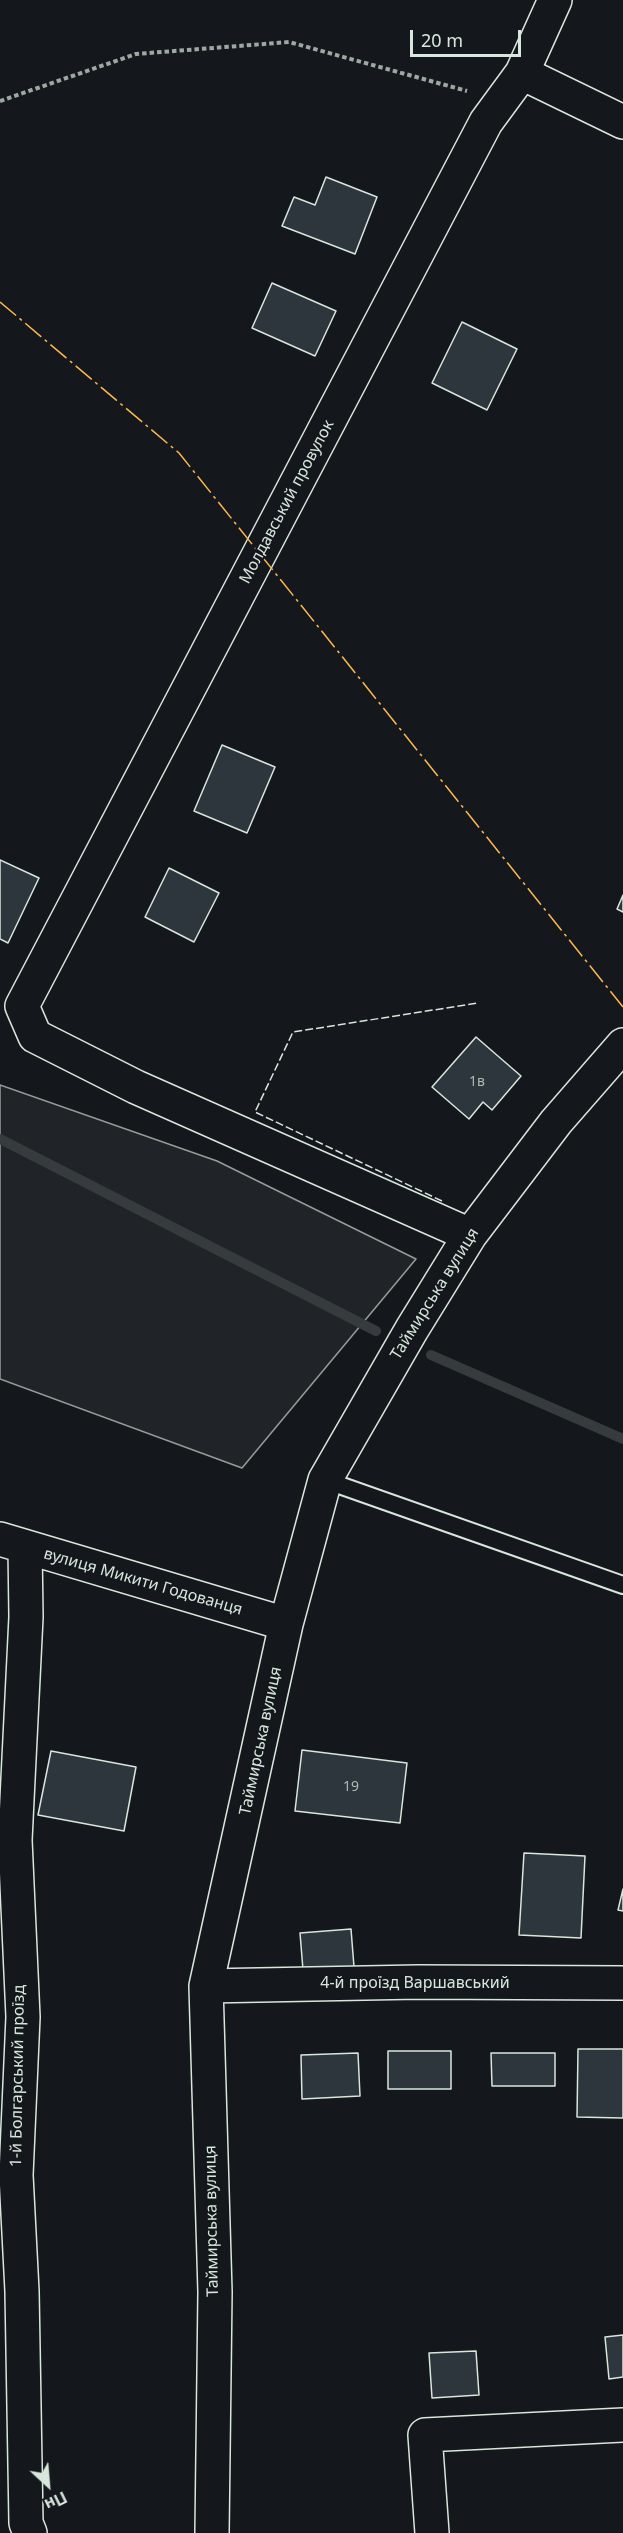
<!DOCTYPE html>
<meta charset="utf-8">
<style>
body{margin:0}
#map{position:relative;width:623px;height:2533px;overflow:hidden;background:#14181c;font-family:"Noto Sans",sans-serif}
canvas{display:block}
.north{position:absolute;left:18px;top:2455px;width:60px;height:60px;-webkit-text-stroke:4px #14181c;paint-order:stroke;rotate:154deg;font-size:16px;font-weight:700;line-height:24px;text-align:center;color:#d8e6dc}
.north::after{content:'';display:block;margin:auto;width:21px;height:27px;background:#d8e6dc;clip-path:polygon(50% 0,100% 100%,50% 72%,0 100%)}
.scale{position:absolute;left:410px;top:30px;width:111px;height:27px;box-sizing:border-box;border:3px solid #d8e6dc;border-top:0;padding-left:8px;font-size:18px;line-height:21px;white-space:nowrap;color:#d8e6dc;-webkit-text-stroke:4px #14181c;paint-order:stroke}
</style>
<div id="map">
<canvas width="623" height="2533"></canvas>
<div class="north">Пн</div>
<div class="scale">20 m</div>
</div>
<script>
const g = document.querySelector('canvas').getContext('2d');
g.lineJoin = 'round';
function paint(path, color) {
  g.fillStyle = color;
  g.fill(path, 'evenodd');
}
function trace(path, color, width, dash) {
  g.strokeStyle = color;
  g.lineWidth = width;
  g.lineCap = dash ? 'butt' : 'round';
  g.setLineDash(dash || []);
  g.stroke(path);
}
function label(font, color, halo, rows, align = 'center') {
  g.font = font + ' "Noto Sans",sans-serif';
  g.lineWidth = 4.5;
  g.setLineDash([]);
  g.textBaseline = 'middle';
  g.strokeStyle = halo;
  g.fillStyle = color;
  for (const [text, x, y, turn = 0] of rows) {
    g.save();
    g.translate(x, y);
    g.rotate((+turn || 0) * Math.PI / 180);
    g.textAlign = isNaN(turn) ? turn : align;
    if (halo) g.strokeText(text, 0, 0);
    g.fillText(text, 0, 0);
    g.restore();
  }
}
const green = new Path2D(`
 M0,1085L217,1161L416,1259L242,1468L0,1379Z`);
paint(green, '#202428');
trace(green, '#939e99', 1.5);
trace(new Path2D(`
 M0,1139L376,1331
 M431,1355L623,1439`), '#363b3e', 10);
const building = new Path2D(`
 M326,177L377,197L355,254L282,226L294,197L315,205Z
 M272,283L336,311L315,356L252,328Z
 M462,322L517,349L487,410L432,383Z
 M222,745L275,767L247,833L194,811Z
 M0,860L39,878L8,943L0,939Z
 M169,868L219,893L194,942L145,917Z
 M623,895V912L617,909Z
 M476,1037L521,1076L492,1110L483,1102L469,1119L432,1087Z
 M302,1750L407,1763L400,1823L295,1811Z
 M51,1751L136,1767L124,1831L38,1815Z
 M524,1853L585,1856L581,1938L519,1935Z
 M623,1889V1911L618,1910Z
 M351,1929L354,1967L303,1970L300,1933Z
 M578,2049H623V2118L577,2117Z
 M388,2051H451V2089H388Z
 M358,2053L360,2096L302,2099L301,2055Z
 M491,2053H555V2086H492Z
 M623,2335V2377L609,2379L605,2337Z
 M476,2351L479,2395L432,2398L429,2353Z`);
paint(building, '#2c363c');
trace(building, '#d8e6dc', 1.5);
const service = new Path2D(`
 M325,1480L623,1585`);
const minor = new Path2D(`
 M522,73L623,122
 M470,1235L136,1087L35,1036L22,1006L486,122L522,73L555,0
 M0,1539L286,1624
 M25,1547L26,1617L15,1840L23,2017L16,2175L22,2291L26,2523L30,2533
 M206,1986L418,1982L623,1983
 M212,2533L215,2292L206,1986L286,1624L325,1480L412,1329L470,1235L556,1122L623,1045
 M432,2533L425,2435L623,2425`);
trace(service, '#d8e6dc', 20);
trace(minor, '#d8e6dc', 36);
trace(new Path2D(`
 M0,101L136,54L289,42L467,91`), '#9da8a2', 4, [4.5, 3]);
trace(service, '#14181c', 16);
trace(minor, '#14181c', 33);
trace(new Path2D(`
 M442,1201L255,1112L293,1032L478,1003`), '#d8e6dc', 1.5, [8, 3]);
trace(new Path2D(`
 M0,302L179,453L623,1007`), '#ffb74d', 1.5, [21, 4.5, 3, 4.5]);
label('14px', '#adbab4', null, [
 ["1в",477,1082],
 ["19",351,1787]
]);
label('16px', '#d8e6dc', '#14181c', [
 ["Молдавський провулок",287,502,-62],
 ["Таймирська вулиця",435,1294,-58],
 ["вулиця Микити Годованця",143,1582,16],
 ["Таймирська вулиця",261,1741,-78],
 ["4-й проїзд Варшавський",415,1983],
 ["1-й Болгарський проїзд",18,2076,-89],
 ["Таймирська вулиця",212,2221,-91]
]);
</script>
